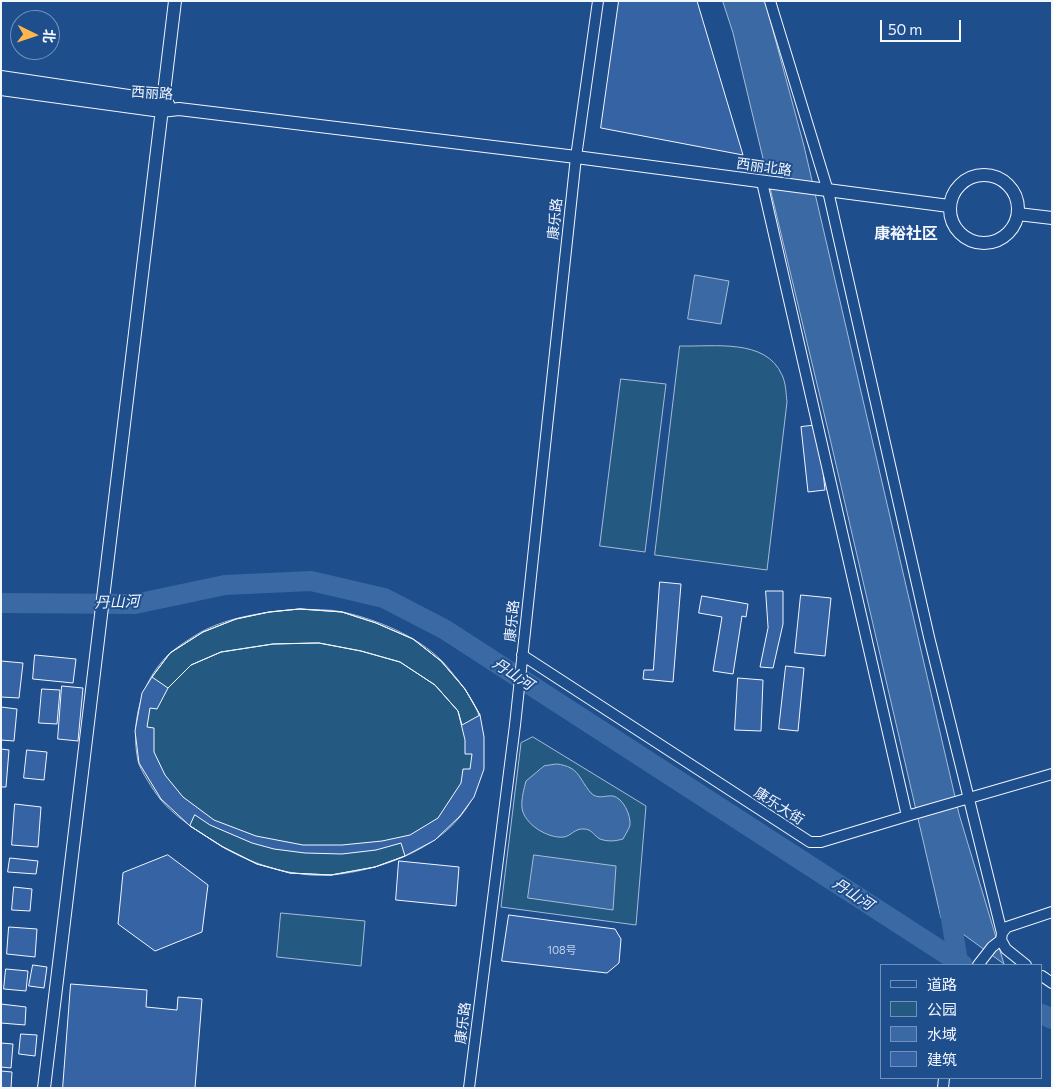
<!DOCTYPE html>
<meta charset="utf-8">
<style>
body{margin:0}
#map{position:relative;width:1053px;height:1089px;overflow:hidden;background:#1f4e8c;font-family:Commissioner,"Noto Sans SC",sans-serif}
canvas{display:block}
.frame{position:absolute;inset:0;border:2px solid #f2f6ff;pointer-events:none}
.legend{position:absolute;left:880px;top:964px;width:162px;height:115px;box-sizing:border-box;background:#1f4e8c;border:1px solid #7391ba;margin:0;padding:6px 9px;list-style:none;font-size:15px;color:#f2f6ff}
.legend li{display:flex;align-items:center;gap:10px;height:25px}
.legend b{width:25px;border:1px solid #7391ba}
.north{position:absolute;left:10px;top:10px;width:50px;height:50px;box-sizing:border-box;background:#1f4e8c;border:1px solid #7391ba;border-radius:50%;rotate:94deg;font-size:14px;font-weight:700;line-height:20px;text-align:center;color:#f2f6ff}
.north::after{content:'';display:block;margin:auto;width:18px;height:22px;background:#ffb74d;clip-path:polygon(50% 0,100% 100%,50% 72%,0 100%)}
.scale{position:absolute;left:880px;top:20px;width:81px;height:22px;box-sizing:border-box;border:2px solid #f2f6ff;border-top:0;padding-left:6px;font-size:15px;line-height:18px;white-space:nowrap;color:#f2f6ff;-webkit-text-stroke:4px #1f4e8c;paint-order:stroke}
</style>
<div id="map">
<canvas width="1053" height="1089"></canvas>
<div class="frame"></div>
<ul class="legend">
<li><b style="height:6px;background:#1f4e8c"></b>道路</li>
<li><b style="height:14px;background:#245a82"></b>公园</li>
<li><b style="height:14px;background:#3b69a3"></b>水域</li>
<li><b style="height:14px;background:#3563a3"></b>建筑</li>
</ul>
<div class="north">北</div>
<div class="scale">50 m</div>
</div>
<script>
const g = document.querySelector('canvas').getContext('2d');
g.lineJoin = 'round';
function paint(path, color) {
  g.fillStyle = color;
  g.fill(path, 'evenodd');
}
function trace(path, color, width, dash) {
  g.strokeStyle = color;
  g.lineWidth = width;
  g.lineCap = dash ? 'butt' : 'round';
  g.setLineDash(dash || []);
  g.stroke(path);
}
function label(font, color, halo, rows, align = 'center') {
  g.font = font + ' Commissioner,"Noto Sans SC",sans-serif';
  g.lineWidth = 4;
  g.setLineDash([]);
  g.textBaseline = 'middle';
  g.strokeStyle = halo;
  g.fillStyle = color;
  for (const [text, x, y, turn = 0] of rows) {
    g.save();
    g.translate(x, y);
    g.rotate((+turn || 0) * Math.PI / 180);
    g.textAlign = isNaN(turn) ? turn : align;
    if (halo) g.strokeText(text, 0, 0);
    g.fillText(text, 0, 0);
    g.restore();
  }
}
const green = new Path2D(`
 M680,346C714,347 766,338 782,375C786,383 786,394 787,402L767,570L655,555Z
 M621,379L666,384L645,552L600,546Z
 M300,609C314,610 330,609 343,612C378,620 417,636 442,661C448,667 453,674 458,680C464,688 478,707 479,717C481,731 477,747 476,761C476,772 477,790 472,799C447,847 383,870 332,875C292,878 246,863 213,841C195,829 174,816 160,799C154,791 140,770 138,761C130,723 141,681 169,654C178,646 191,638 201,632C231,616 266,612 300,609Z
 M533,737L646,806L636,925L501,907L521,743Z
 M281,913L365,921L361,966L277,957Z`);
paint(green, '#245a82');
trace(green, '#a8bbd7', 1);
const water = new Path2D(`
 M723,1H765L804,146L959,814L1004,964L941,918L828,430L733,33Z
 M695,275L729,281L721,324L688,319Z
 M557,764C580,767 578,778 591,793C598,800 605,795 613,796C623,798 631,815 630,825C629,829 625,835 623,839C616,841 608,842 600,839C594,836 592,829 584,829C575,828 571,836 564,837C548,839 524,824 522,808C521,799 524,789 526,781L544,766Z
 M534,855L616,866L613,910L528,898Z`);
paint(water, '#3b69a3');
trace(water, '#a8bbd7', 1);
trace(new Path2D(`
 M1,603L135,604L225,585L311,581L384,598L444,629L963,965
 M948,900L958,962
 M1042,1014L1052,1019`), '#3b69a3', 20);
const building = new Path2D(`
 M619,1H697L743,155L601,128Z
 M818,425L825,490L808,492L801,427Z
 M660,582L681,584L673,682L643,679L644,670H653Z
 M766,591H783V624L773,668L760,667L768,628Z
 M801,595L831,598L825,656L795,653Z
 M702,596L748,604L746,617L742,616L733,674L713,671L722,617L699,613Z
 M300,609L342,612L376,623L413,639L441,661L465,689L480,715L484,737V769L474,797L460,816L435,840L405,856L375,867L331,875L290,873L257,864L223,847L190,826L161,799L139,763L135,731L142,693L152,677L170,653L203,632L236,619L269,612ZM319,643L361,651L400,662L435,685L458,711L465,740V754H472L470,769H463L461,783L438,818L410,835L382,841L342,845H303L256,836L214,820L183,797L165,775L154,752V728L147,727L150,708L157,709L168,688L191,665L221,652L273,644Z
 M300,609L342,612L376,623L413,639L441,661L465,689L480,715L462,725L458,711L435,685L400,662L361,651L319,643L273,644L221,652L191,665L168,688L152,677L170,653L203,632L236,619L269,612Z
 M35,655L76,659L73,683L33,679Z
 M1,661L23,663L19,698L1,697Z
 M786,666L804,668L798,731L779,729Z
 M738,678L763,680L761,731L735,730Z
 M62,686L83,688L78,741L58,739Z
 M42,689L60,690L57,724L39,723Z
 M1,707L17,709L14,741L1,740Z
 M1,749L9,750L6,787H1Z
 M27,750L47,752L44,780L24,778Z
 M15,804L41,807L38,847L12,845Z
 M195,815L210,825L252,843L274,849L305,853L342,854L376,850L401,843L405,856L375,867L331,875L290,873L257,864L223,847L190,826Z
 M168,855L208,885L202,932L155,951L118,924L123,873Z
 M10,858L38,861L36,874L8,872Z
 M399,861L459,867L456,906L396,900Z
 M14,887L32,889L30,911L12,910Z
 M509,915L615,929L621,939L619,963L607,973L502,961Z
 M9,927L37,929L35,957L7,954Z
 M33,965L47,967L44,988L29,986Z
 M6,969L28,971L26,991L4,989Z
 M71,984L147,990L146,1007L177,1010L178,997L202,999L195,1088H63Z
 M1,1004L26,1007L25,1025L1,1023Z
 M21,1034L37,1035L35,1056L19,1054Z
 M1,1043L13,1044L11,1068L1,1067Z
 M1,1071L12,1072L11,1088H1Z`);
paint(building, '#3563a3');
trace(building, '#f2f6ff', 1);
const minor = new Path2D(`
 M770,1L828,191L929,637L1002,933
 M762,182L907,816
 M522,655L810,842H821L907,816L1052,774
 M978,965L992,947L1001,940
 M1026,965L1006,949L1001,940L1002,933L1007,927L1052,912
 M1042,976L1052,983
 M469,1088L515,725L576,157L598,1
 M943,1088L944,1078`);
const tertiary = new Path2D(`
 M1,77L162,101L168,104
 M1,89L161,111L179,109L576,157L949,206
 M950 209a34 34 0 1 1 68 0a34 34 0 1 1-68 0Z
 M1018,214L1052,218
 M44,1088L175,1`);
trace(minor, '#f2f6ff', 12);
trace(tertiary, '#f2f6ff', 14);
trace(minor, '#1f4e8c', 10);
trace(tertiary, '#1f4e8c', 12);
label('11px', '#c3d1e8', null, [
 ["108号",562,950]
]);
label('14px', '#f2f6ff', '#1f4e8c', [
 ["西丽路",152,93,4],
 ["西丽北路",764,167,8],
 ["康乐路",555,219,-84],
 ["康乐路",512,621,-84],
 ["康乐大街",779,806,33],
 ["康乐路",463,1023,-83]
]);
label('italic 15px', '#f2f6ff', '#1f4e8c', [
 ["丹山河",117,602,-2],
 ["丹山河",513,674,33],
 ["丹山河",853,894,33]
]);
label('bold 16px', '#f2f6ff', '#1f4e8c', [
 ["康裕社区",906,234]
]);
</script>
